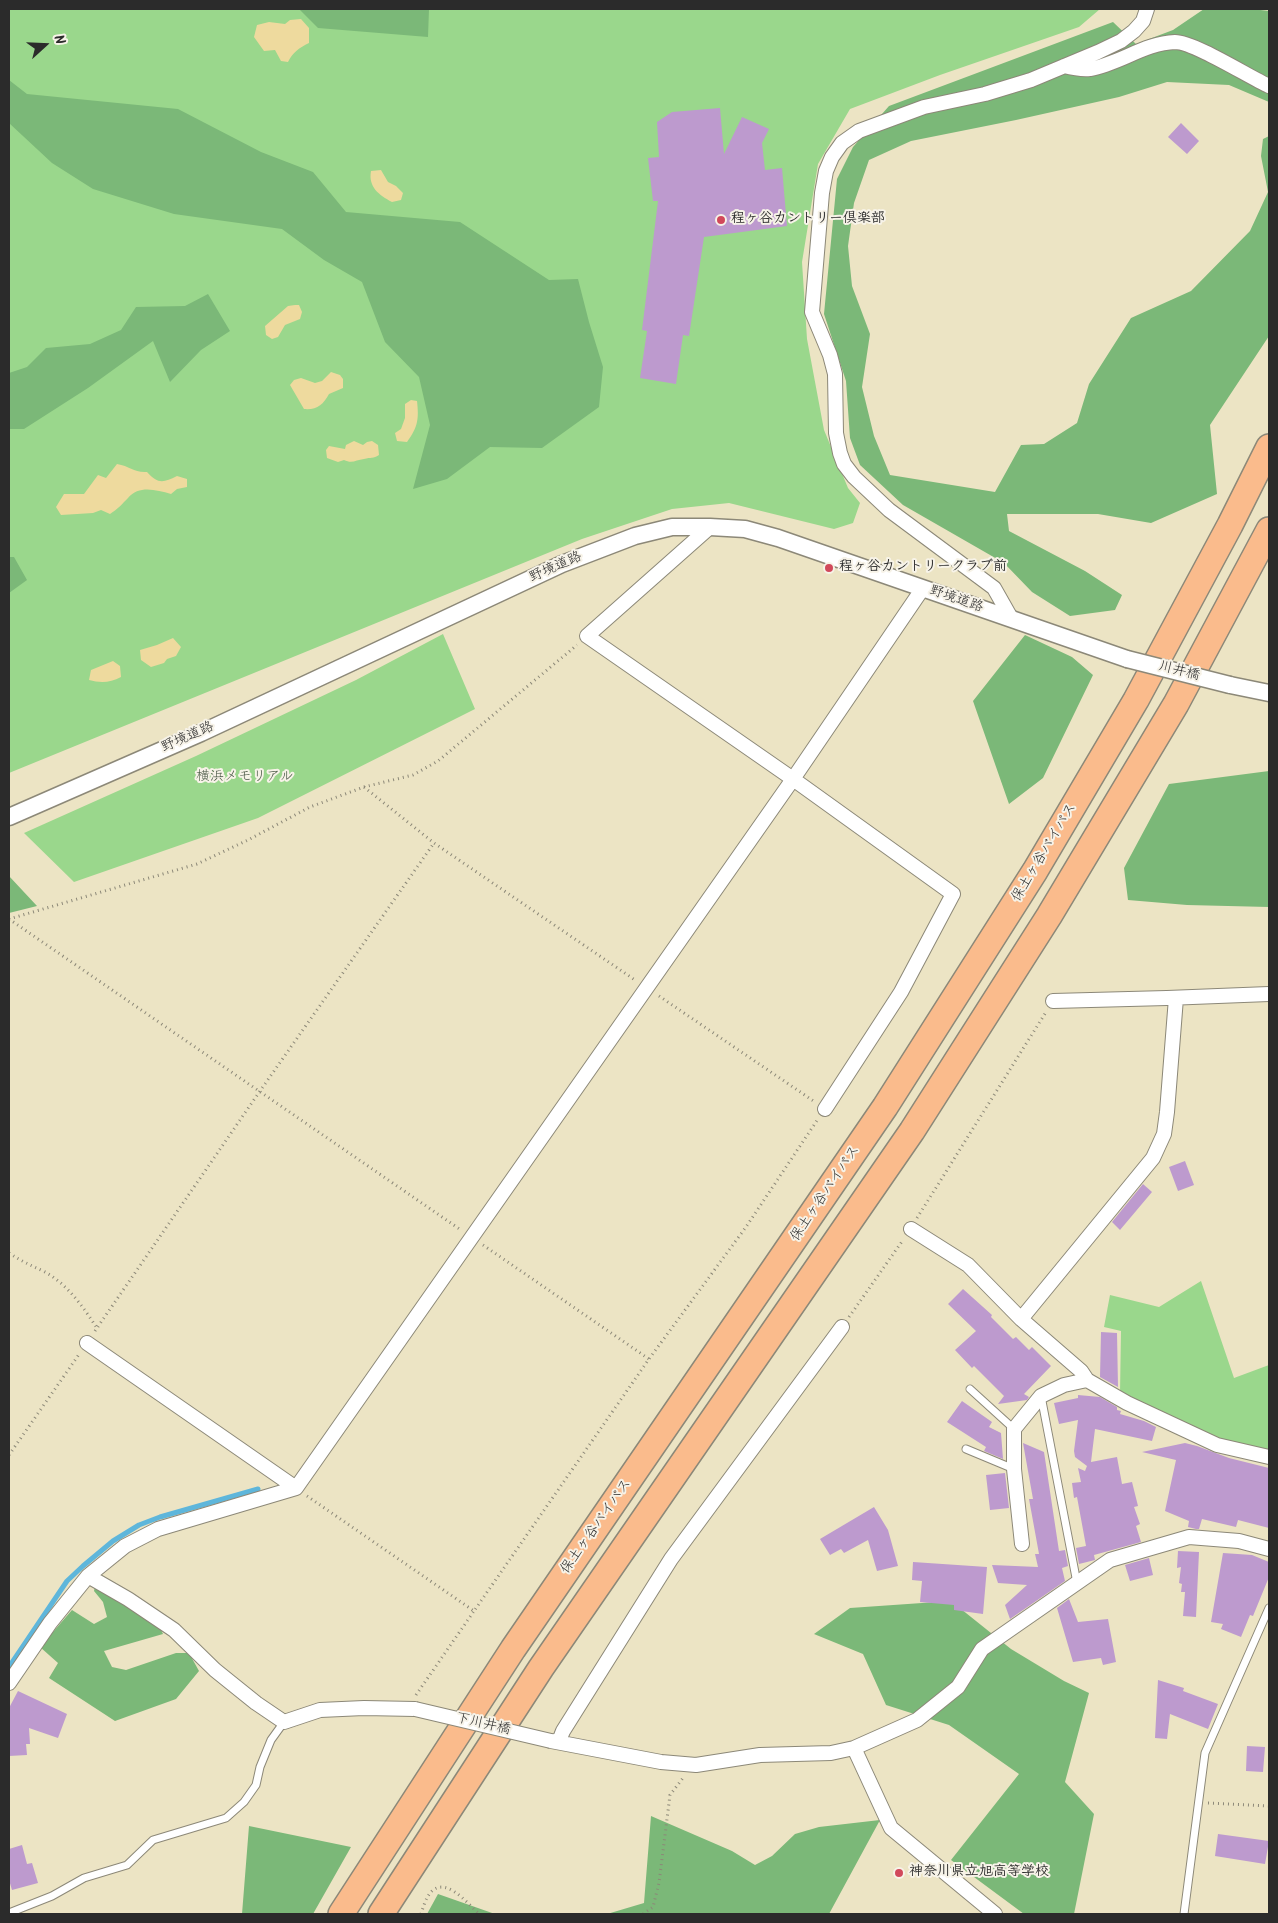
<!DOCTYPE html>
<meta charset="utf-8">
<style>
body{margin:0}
#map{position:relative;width:1278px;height:1923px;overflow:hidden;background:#ece4c4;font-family:Kalam,sans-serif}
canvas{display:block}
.frame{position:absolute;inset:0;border:10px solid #2b2b2b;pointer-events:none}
.north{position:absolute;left:20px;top:20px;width:50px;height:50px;-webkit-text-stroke:4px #f7f3e8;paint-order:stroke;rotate:70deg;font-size:14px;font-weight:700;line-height:20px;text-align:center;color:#2b2b2b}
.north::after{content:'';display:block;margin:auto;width:18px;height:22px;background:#2b2b2b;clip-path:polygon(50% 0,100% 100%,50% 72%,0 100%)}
</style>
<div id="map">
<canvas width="1278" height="1923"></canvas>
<div class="frame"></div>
<div class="north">N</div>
</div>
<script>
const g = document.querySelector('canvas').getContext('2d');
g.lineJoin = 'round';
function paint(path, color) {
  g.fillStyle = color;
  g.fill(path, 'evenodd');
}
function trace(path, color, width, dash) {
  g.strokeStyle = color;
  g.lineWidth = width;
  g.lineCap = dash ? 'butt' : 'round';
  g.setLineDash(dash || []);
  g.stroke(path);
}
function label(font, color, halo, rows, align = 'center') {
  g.font = font + ' Kalam,"Klee One",sans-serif';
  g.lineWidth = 4;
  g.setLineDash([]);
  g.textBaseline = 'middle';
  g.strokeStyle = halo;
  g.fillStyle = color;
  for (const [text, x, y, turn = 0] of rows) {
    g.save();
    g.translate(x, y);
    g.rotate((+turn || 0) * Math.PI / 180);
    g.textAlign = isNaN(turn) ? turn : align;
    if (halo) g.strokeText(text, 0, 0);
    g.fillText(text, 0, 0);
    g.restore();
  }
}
paint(new Path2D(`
 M9,9H1100L1079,27L940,75L850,109L818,164L802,262L807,339L824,430L848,488L860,503L853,523L834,529L729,503L672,509L582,539L9,773Z
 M443,634L475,709L258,818L74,882L24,833L196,756L356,680Z
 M1201,1281L1234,1378L1269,1365V1451L1225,1441L1120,1394L1121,1331L1104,1327L1110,1295L1159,1307Z`), '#9ad78c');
paint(new Path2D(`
 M299,9H429L428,37L318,28Z
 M1204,9H1252L1269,11V102L1229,85L1167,82L1119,97L1016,120L911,141L869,160L854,203L848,246L852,286L870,334L862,387L874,436L890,475L995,492L1021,445L1044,444L1077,423L1089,384L1131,318L1191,291L1250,231L1268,192L1261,156L1263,139L1269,136V336L1210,425L1217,494L1151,523L1098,514H1007L1009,531L1085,571L1122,595L1115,610L1070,616L1032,592L1004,563L903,505L860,465L850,438L846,381L824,314L837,179L853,147L889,106L1113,22L1136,44L1173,30Z
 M9,80L27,94L178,109L261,152L313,172L346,212L460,222L549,280L578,279L589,322L603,367L599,407L542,448L490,447L447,479L413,489L430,425L419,377L385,342L362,282L324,260L282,229L174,214L93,189L52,163L9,123Z
 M208,294L230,331L201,350L170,382L153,341L88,388L24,429H9V373L27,367L46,348L90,344L121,330L136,307L185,306Z
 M9,557H14L27,580L9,593Z
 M1025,635L1072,657L1093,675L1043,778L1009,804L973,701Z
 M1269,771V907L1187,905L1128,900L1124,868L1169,784Z
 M9,876L37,906L9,913Z
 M95,1586L154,1615L163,1634L104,1651L112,1667L126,1670L176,1653H189L199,1671L176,1699L115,1721L49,1678L58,1663L40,1647L72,1610L94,1624L107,1617L103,1602L94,1591Z
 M951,1601L1011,1649L1064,1681L1089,1693L1065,1782L1094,1814L1074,1914H1024L951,1860L1019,1774L949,1725L886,1705L863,1654L814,1634L850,1608Z
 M651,1816L732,1851L755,1865L772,1856L795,1834L819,1827L880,1820L829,1914H607L644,1903Z
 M249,1826L351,1847L313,1914H242Z
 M438,1894L495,1914H427Z`), '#7bb878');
paint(new Path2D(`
 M301,19L309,28V43C299,48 293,52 288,62L281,61L275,50L264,51L254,37L257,25L269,22L285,24L290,20Z
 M381,170L388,182L396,186L403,193L401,200L392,202C379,195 368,187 371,171Z
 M295,305H299L302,312L300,319L285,325L278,337L272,339L266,335L265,326L288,306Z
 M331,372L340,375L343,379V388L329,394C323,405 317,410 304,409L290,385L294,380L301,378L315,383L322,381Z
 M411,400L417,401C419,419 418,427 407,442L397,441L395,433L401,429L405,418V404Z
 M354,441L363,445L367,442L372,441L378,445L379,455C373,459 371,457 364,459C356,460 352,464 344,460L338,462L327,458L326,450L329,446L345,449L346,445Z
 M117,464C130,466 134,473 147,472C158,484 163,483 177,476L187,479V487L177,489L171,494C156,490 139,485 128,498C122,504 118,509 110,514L101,510L93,513L61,515L56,507L64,494H84L98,475L106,478Z
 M173,638L181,647L176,656L167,659L164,663L151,667L141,660L140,650L157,645Z
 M113,661L120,666L121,677C110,683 100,683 89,680L91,670Z`), '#eeda9e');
trace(new Path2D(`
 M9,1667L67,1581L83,1566L113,1541L139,1525L160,1517L258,1489`), '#5eb6db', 5);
paint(new Path2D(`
 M720,108L724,154L742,117L769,129L762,143L765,170L782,168L787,226L704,237L689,336L683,335L676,384L640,378L647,331L642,330L658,201H653L648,158L659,157L657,122L672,112Z
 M1181,123L1199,141L1187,154L1168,137Z
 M1185,1161L1194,1185L1178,1191L1169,1167Z
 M1143,1184L1152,1192L1120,1230L1112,1222Z
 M963,1289L992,1315L991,1317L1013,1339L1016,1337L1029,1350L1032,1347L1051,1366L1024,1394L1029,1397L1027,1400L998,1404L1004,1396L974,1366L972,1368L955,1350L976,1331L948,1304Z
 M1101,1332L1117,1333L1118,1387L1100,1377Z
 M1078,1395L1100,1397L1117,1407V1410L1121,1411L1120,1414L1144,1421L1156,1427L1152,1441L1095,1429L1091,1462L1117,1457L1122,1484L1132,1482L1138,1506L1134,1507L1140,1524L1136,1526L1141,1542L1094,1555L1095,1560L1079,1564L1076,1548L1086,1546L1077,1497L1074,1498L1072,1483L1081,1482L1078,1468L1085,1471L1087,1466L1075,1457L1074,1451L1078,1420L1059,1424L1054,1403L1078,1398Z
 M962,1401L992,1422L989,1427L1001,1433L1003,1459L984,1451L986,1447L947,1422Z
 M1023,1443L1044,1452L1059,1551L1065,1550L1068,1566L1062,1568L1065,1581L1010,1619L1005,1605L1027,1585L998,1583L992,1565L1038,1567L1035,1554H1039L1029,1499H1033Z
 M1185,1443L1197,1446L1229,1458L1269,1468V1528L1238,1520L1236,1527L1202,1519L1199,1529H1196L1188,1527L1189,1521L1165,1511L1176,1460L1142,1452Z
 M1005,1473L1009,1508L990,1510L986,1475Z
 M874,1507L888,1530L898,1566L877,1571L868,1540L844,1553L841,1549L830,1555L820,1539Z
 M1178,1551L1199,1552L1196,1617L1183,1616L1185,1592H1181L1182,1584L1179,1583L1181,1567L1177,1568Z
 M1223,1553L1252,1555L1269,1562V1577L1253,1616L1250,1615L1241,1637L1221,1629L1223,1624L1211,1622Z
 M1149,1558L1153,1575L1130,1581L1125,1565Z
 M913,1562L987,1567L983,1614L954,1610V1605L920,1602L922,1581L912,1580Z
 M1069,1599L1078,1622L1108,1619L1116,1662L1103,1665L1101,1658L1073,1662L1057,1608Z
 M1158,1680L1184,1688L1183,1691L1218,1704L1208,1729L1170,1714L1167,1739L1155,1738Z
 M18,1691L67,1714L58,1738L29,1728L30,1744H26L27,1755L9,1756V1708Z
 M1247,1746L1265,1747L1263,1772L1246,1771Z
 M1218,1834L1269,1841L1265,1864L1215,1856Z
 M22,1845L27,1864L32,1863L38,1883L12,1890L9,1880V1849Z`), '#bd9ace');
const service = new Path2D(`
 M970,1389L1014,1429
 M1041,1396L1077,1583
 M966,1449L1014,1469
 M9,1913L52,1896L84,1878L127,1865L153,1840L226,1818L244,1802L256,1785L260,1767L271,1740L284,1722
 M1184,1914L1205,1753L1269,1608`);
const minor = new Path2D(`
 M1064,66C1072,68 1081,70 1090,69C1119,64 1145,43 1175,42C1194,42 1249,77 1269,86
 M710,527L587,636L793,779L953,894L901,992L825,1109
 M1011,618L994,588L889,510L854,477L844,464L840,453L836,433L835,374L830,355L812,312L822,193L826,171L832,157L842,143L859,131L924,107L985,94L1031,80L1098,52L1121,41L1134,31L1143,21L1147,9
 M1053,1001L1167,998L1269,994
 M911,1229L968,1265L1021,1319L1081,1371L1087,1380L1127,1403L1217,1445L1269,1457
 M1021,1319L1153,1158L1164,1134L1167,1112L1176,998
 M87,1343L296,1488
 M1022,1544L1014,1469V1429L1041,1396L1064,1385L1087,1380
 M88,1576L128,1599L174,1630L215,1670L256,1703L284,1722L320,1710L364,1708L415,1709
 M9,1683L50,1623L88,1576L125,1546L158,1529L296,1488L793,779L923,588
 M551,1741L661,1762L696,1765L760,1755L831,1753L854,1748L917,1720L958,1687L982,1649L1110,1560L1189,1537L1239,1541L1269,1549
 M559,1741L563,1731L671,1559L842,1327
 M854,1748L891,1828L995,1914`);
const tertiary = new Path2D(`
 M1230,685L1269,693
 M9,817L201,733L562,564L635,536L672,527H710L745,529L778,538L1127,659`);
const motorway = new Path2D(`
 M341,1914L513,1649L885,1107L1035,871L1136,700L1230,525L1269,447
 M381,1914L541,1668L912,1131L1049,916L1176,704L1269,530`);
trace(service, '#8c8878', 9);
trace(minor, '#8c8878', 16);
trace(tertiary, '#8c8878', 19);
trace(motorway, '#8c8878', 28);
trace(new Path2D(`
 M364,787L434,843L635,980
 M9,919L461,1230
 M9,919L197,864L248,840L310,807L364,787L413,775L438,761L577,645
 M659,996L815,1102
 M917,1218L1046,1012
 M483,1245L649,1359
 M9,1253C21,1261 30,1265 43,1271C67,1283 83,1307 97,1328
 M849,1317L903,1240
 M95,1331L260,1091L434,843
 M9,1455L80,1353
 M307,1496L474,1611L649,1359L746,1227L818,1119
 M416,1695L474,1611
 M1208,1803L1269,1806
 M421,1914C423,1908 425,1901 428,1896C443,1872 467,1903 479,1914
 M643,1914L653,1907L659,1883L670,1795L683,1778`), '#8c8878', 3, [1, 4]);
trace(service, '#fff', 7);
trace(minor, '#fff', 14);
trace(tertiary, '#fff', 16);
trace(motorway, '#fabb8c', 25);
const minorBridge = new Path2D(`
 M415,1709L551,1741`);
const tertiaryBridge = new Path2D(`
 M1127,659L1230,685`);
trace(minorBridge, '#8c8878', 16, []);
trace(tertiaryBridge, '#8c8878', 19, []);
trace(minorBridge, '#fff', 14);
trace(tertiaryBridge, '#fff', 16);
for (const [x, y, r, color] of [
 [721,220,5,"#d1495b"],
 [829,568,5,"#d1495b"],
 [899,1873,5,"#d1495b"]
]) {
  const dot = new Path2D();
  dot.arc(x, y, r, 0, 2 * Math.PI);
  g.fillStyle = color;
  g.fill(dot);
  trace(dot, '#f7f3e8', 2);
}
label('bold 14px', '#2b2b2b', '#f7f3e8', [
 ["程ヶ谷カントリー倶楽部",731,220],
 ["程ヶ谷カントリークラブ前",839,568],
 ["神奈川県立旭高等学校",909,1873]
], 'left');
label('14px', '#2b2b2b', '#f7f3e8', [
 ["野境道路",556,568,-24],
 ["野境道路",956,600,19],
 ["川井橋",1179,672,14],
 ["野境道路",188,738,-24],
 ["保土ヶ谷バイパス",1045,853,-59],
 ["保土ヶ谷バイパス",826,1194,-56],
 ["保土ヶ谷バイパス",597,1527,-55],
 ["下川井橋",483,1725,13]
]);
label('14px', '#475643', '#f7f3e8', [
 ["横浜メモリアル",245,778]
]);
</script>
